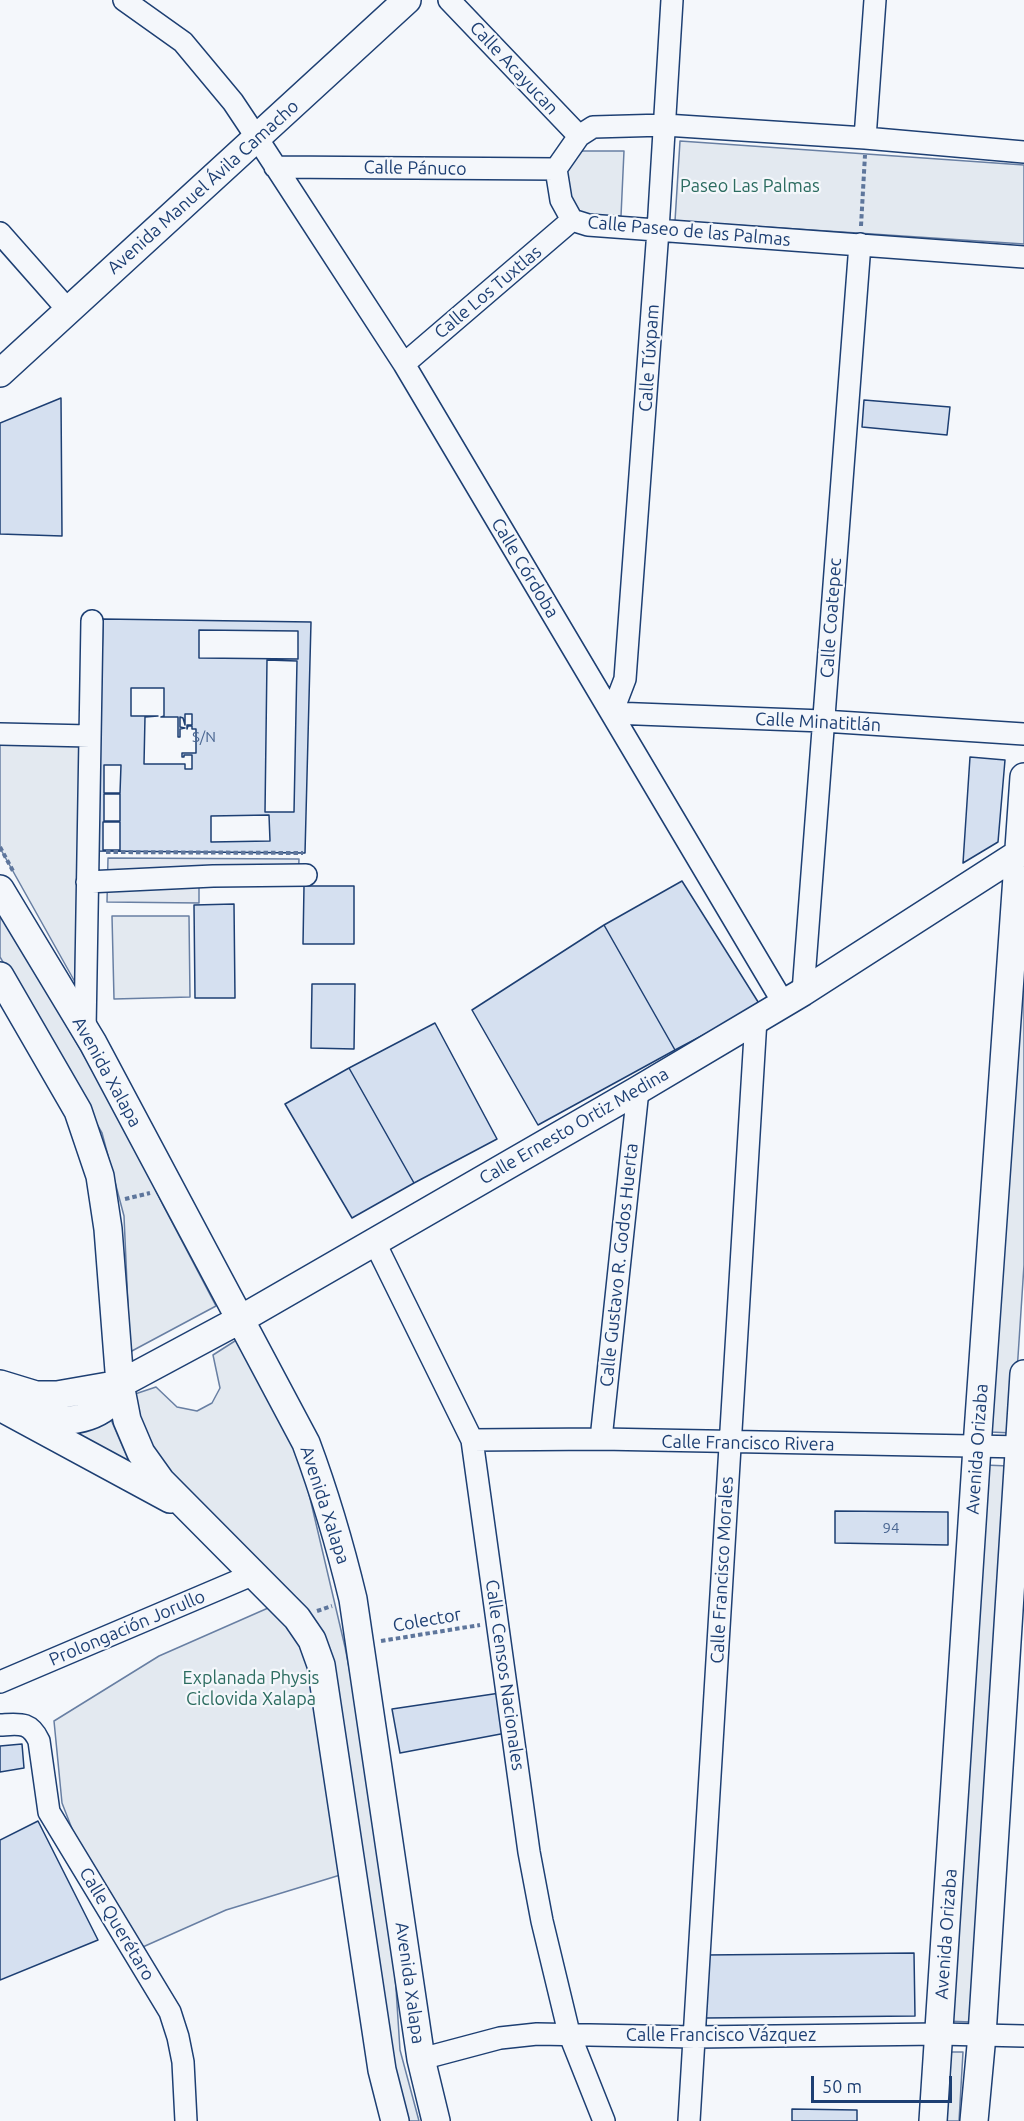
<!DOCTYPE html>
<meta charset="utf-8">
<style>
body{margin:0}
#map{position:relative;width:1024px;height:2121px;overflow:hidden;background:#f4f7fb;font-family:Ubuntu,sans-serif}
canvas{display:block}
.scale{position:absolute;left:811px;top:2076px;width:141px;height:27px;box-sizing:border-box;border:3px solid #1d3f73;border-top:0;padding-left:8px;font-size:18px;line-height:21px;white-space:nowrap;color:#1d3f73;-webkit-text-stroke:4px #f4f7fb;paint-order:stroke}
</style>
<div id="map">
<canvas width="1024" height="2121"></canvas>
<div class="scale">50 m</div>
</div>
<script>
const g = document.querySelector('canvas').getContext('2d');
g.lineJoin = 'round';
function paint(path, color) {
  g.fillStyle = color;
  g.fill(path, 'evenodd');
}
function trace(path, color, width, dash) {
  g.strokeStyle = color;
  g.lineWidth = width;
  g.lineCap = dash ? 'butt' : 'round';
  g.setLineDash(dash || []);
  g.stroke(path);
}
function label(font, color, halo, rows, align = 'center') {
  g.font = font + ' Ubuntu,sans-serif';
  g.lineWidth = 4.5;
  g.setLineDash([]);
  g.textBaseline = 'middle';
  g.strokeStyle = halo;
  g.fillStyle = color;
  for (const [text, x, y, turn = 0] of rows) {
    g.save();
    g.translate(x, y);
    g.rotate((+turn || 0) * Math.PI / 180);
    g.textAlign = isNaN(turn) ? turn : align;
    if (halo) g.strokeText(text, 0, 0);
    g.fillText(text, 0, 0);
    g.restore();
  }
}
const green = new Path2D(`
 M680,141L1024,165V244L675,221Z
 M580,151H624L621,216L578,215L566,196L565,169Z
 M0,743L80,744L75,982L0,848Z
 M1024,888V1265L1013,1433L990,1432Z
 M0,910L125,1127L163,1205L216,1306L130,1352L124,1216L102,1133L0,957Z
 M112,916H189L190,997L114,999Z
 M238,1339L302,1464L345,1647L388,1866L400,2050L419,2121H401L326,1653L190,1500L143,1433L135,1394L156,1387L177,1407L197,1411L212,1403L220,1388L213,1355Z
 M109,1415L127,1457L147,1487L59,1437Z
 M984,1465L1009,1466L971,2022L945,2021Z
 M284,1601L308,1633L350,1872L226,1910L136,1950L90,1875L62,1803L54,1721L159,1656Z
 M942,2052H963L959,2121H937Z`);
paint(green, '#e3e9f0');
trace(green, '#687fa3', 1.5);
const parking = new Path2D(`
 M108,858L299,859L298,885H199V903L107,902Z`);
paint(parking, '#e3e8f0');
trace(parking, '#687fa3', 1.5);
const building = new Path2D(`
 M61,398L62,536L0,534V423Z
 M864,400L950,407L947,435L862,427Z
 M103,619L311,622L305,853L97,851Z
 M199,630L298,631V659L199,658Z
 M267,660L297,661L294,812H265Z
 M131,688H164V716L161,717H178V737H180V729L185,728L180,727V717L183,718L185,725V714H192V725H187V729L188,726H192V729H196V753H182V757H184V755H192V769H185V764H144L145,717L158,716H131Z
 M970,757L1005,760L998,842L963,863Z
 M104,765H121L120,793H104Z
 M104,794H120V821H104Z
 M269,815L270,841L211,842V816Z
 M103,822H120V850H103Z
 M682,881L760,1005L675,1050L604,925Z
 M304,886H354V944H303Z
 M234,904L235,998H195L194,905Z
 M604,925L675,1050L538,1125L472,1010Z
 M312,984H355L354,1049L311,1048Z
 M435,1023L497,1139L414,1183L349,1068Z
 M349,1068L414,1183L352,1218L285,1104Z
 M835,1511L948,1512V1545L835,1543Z
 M500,1693L506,1733L400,1753L392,1709Z
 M22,1744L24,1768L0,1772V1746Z
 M38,1821L98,1940L0,1980V1840Z
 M914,1953L915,2016L705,2018V1955Z
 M792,2109L857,2110V2121H792Z`);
paint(building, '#d5e0f0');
trace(building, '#1d3f73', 1.5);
const minor = new Path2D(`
 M124,0L183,42L233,102L257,138L404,364L784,1004
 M449,0L579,136
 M672,0L658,230L625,679L612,713L823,721L1024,734
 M865,138L875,0
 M1024,152L865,138L665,125L593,127L579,136L556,169L561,200L572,220L588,225L1024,257
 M275,167L556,169
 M0,233L68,310
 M404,364L572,220
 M0,734L90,736
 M87,882L213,876L306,875
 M803,992L860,244
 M85,1030L92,621
 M374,1241L472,1440L529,1852L542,1921L569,2033L604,2121
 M601,1439L638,1090
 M472,1440L601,1439L1024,1447
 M0,1682L254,1574
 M0,1725C19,1724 30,1721 39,1741L49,1812L170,2012L178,2037L183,2062L186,2121
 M421,2059L500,2038L537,2034L695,2037L939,2034L1024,2036
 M689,2121L756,1019`);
const major = new Path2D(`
 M0,373L407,0
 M0,889L93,1043L306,1443C325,1494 340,1545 353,1599L421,2059L436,2121
 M0,976L78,1111L100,1176L108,1229L120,1384L127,1420L141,1453L161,1481L297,1618L312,1640L321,1665L382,2070L395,2121
 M0,1384L36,1395H57L120,1384L241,1319L638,1090L803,992L1024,850
 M0,1407L170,1499
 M28,1419C53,1423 89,1423 109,1404C114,1400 117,1390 120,1384
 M933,2121L977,1447L1024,777
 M974,2121L982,2035L1024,1374`);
trace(minor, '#1d3f73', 24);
trace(major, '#1d3f73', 30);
trace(new Path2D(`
 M861,226L865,155
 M0,847L13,871
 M106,852L303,853
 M125,1199L150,1193
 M317,1611L332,1606
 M381,1641L480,1625`), '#5e769c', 4, [4.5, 3]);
trace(minor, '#f4f7fb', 21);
trace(major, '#f4f7fb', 27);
label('15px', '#4b6792', null, [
 ["S/N",204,737],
 ["94",891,1528]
]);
label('18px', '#1d3f73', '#f4f7fb', [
 ["Calle Acayucan",514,68,47],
 ["Calle Pánuco",415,168,1],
 ["Avenida Manuel Ávila Camacho",203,187,-42],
 ["Calle Paseo de las Palmas",689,231,5],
 ["Calle Los Tuxtlas",488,292,-40],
 ["Calle Túxpam",649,358,-86],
 ["Calle Córdoba",525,568,59],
 ["Calle Coatepec",831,618,-86],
 ["Calle Minatitlán",818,722,3],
 ["Avenida Xalapa",107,1072,61],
 ["Calle Ernesto Ortiz Medina",574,1126,-30],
 ["Calle Gustavo R. Godos Huerta",619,1265,-84],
 ["Calle Francisco Rivera",748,1443,1],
 ["Avenida Orizaba",977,1449,-86],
 ["Avenida Xalapa",325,1505,72],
 ["Calle Francisco Morales",722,1570,-87],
 ["Colector",427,1620,-10],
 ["Prolongación Jorullo",127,1628,-23],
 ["Calle Censos Nacionales",505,1675,82],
 ["Calle Querétaro",117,1924,59],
 ["Avenida Orizaba",946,1934,-86],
 ["Avenida Xalapa",410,1983,82],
 ["Calle Francisco Vázquez",721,2035]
]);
label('18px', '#2c6c60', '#f4f7fb', [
 ["Paseo Las Palmas",750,186],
 ["Explanada Physis",251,1678],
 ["Ciclovida Xalapa",251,1699]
]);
</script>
